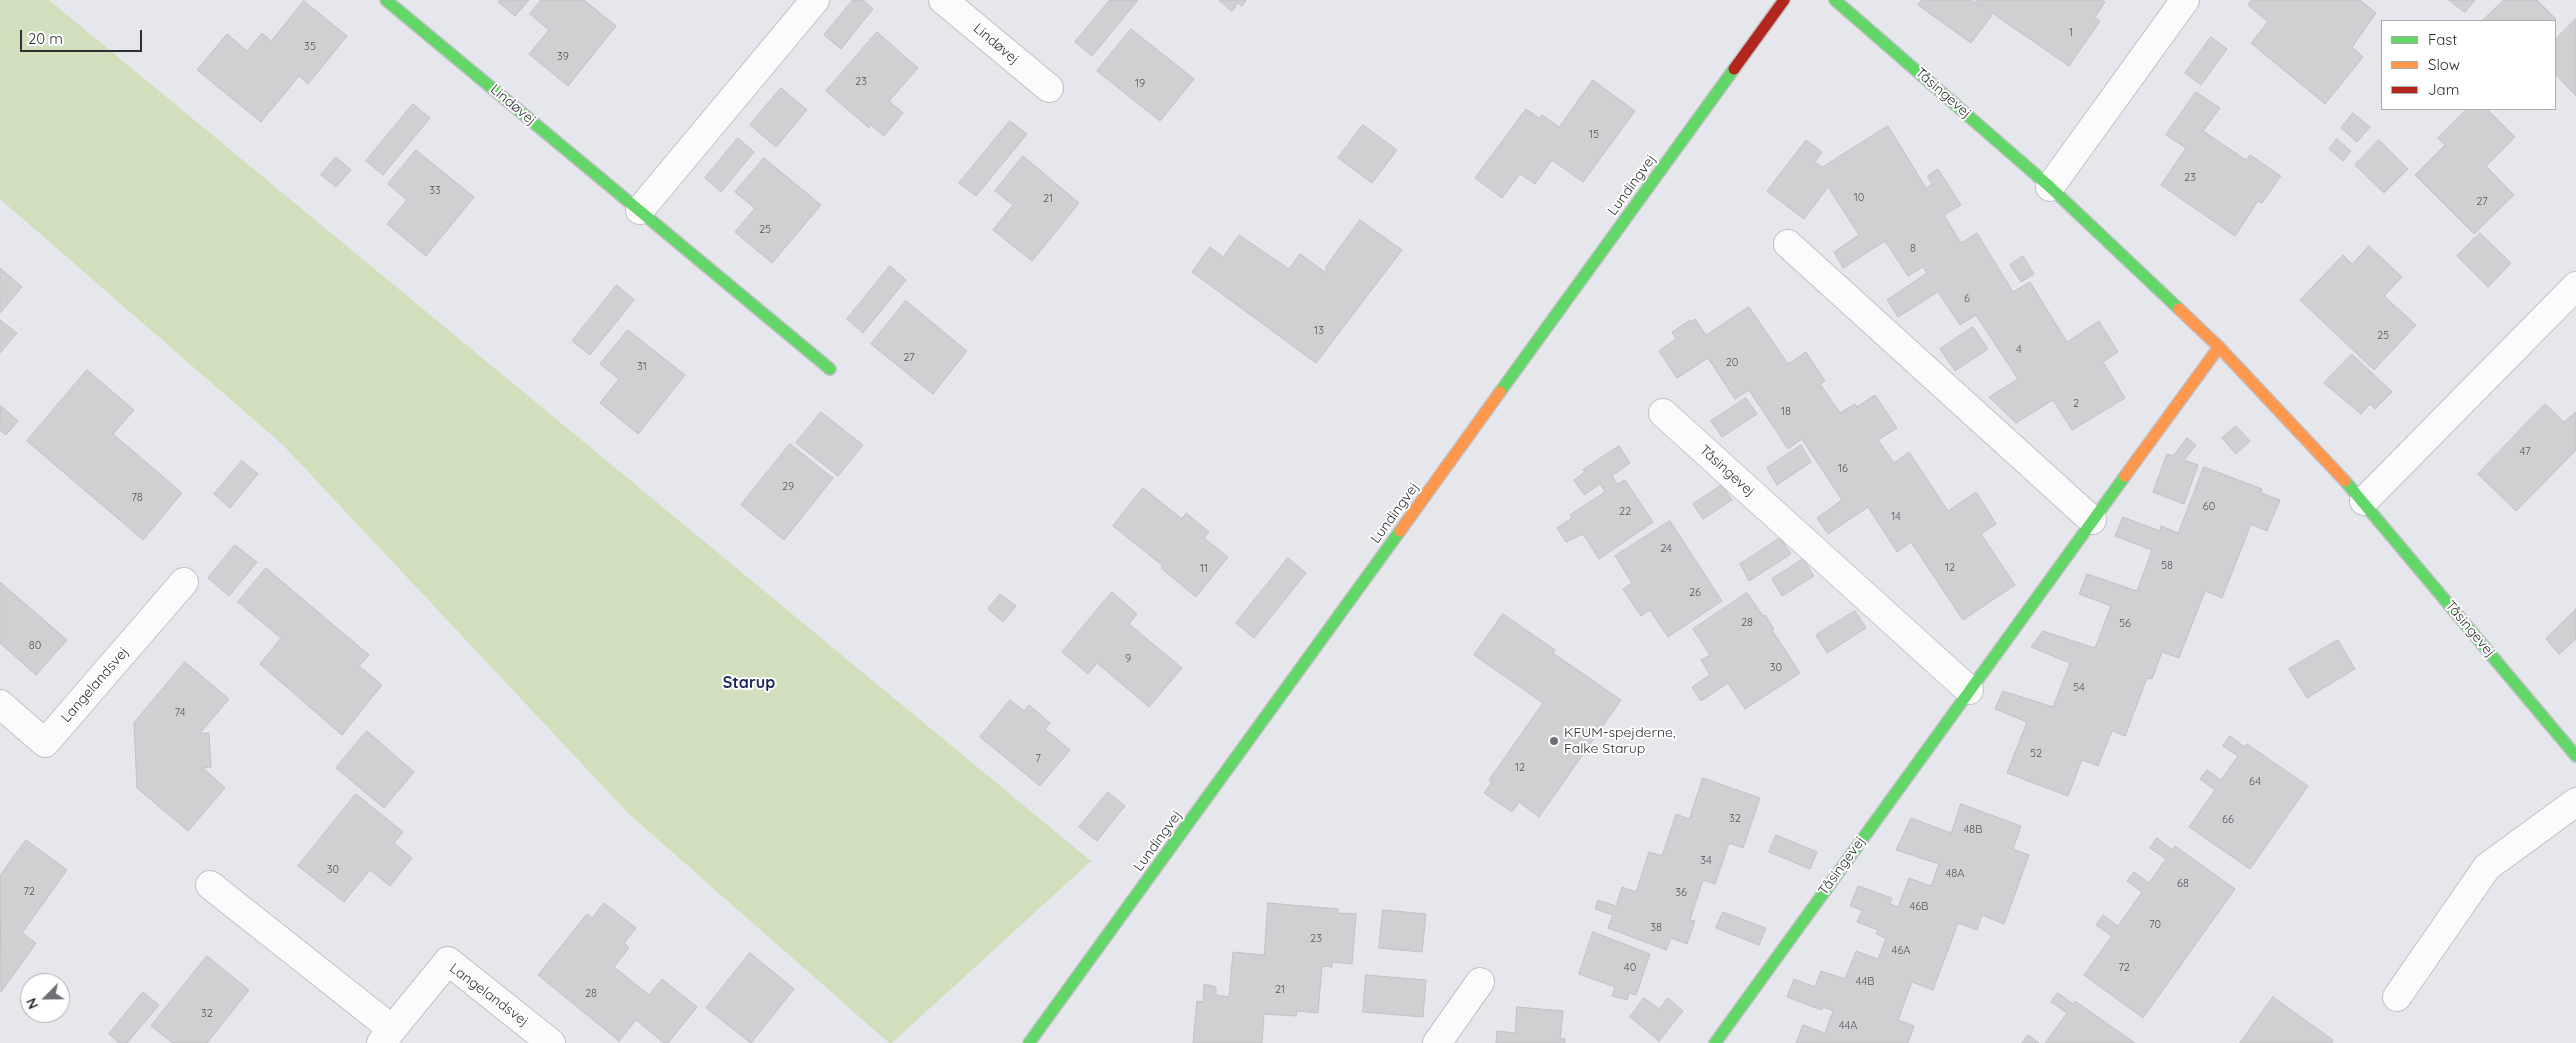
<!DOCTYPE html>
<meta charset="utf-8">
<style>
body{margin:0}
#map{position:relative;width:2576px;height:1043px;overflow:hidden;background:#e6e7ec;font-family:Quicksand,sans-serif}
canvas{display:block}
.legend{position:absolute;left:2381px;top:20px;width:175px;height:90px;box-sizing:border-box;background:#fff;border:1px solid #abacad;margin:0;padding:6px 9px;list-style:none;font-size:15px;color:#2e2f33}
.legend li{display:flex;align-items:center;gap:10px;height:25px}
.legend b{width:25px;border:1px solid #abacad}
.north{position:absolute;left:20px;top:973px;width:50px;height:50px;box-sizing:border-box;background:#fff;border:1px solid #abacad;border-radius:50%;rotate:247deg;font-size:14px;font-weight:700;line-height:20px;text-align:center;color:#2e2f33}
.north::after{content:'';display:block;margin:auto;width:18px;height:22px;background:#6e6f74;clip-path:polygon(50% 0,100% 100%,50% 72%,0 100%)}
.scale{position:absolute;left:20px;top:30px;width:122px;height:22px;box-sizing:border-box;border:2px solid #2e2f33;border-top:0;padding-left:6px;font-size:15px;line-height:18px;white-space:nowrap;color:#2e2f33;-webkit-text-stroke:4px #fff;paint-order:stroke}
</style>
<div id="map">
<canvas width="2576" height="1043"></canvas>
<ul class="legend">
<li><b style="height:6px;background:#63d668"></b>Fast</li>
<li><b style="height:6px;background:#ff974d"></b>Slow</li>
<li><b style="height:6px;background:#b3261e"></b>Jam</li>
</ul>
<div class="north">N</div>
<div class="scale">20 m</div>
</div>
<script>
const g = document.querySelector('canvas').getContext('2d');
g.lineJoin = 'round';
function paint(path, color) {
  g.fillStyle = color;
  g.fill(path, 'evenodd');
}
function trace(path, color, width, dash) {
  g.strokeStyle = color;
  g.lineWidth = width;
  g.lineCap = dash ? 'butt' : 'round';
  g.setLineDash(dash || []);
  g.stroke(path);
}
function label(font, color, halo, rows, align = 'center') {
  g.font = font + ' Quicksand,sans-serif';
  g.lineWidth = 4;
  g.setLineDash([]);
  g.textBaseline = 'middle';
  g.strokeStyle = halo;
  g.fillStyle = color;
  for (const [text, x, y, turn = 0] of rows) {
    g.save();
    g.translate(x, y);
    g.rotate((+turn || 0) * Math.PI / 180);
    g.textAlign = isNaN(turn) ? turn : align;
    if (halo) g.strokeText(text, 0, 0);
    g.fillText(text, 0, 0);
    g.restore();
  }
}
paint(new Path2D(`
 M0,0H49L1091,861L892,1043H889L629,814L283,445L0,199Z`), '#d1dfbd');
const building = new Path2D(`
 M500,0H529L515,16L498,2Z
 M541,0H584L616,26L568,86L529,54L549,30L530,14Z
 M853,0H863L873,9L841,49L824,35Z
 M1110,0H1138L1092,56L1075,42Z
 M1219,0H1246L1242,6L1238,3L1232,11Z
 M1922,0H1971L1992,15L1971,43L1918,5Z
 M1977,0H2102L2105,2L2095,17L2100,21L2069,66L1976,2Z
 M2252,0H2360L2376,13L2352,47L2363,57L2325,104L2251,43L2268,22L2248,5Z
 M2449,0H2475L2465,12Z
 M2504,0H2537L2556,19L2553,21H2482Z
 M304,1L347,36L308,84L299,76L261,122L197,70L227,34L247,51L262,33L271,41Z
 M2576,19V96L2555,74V40Z
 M1131,29L1194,79L1160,121L1097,71Z
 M877,32L918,68L889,101L903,113L884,136L871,125L869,128L826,91Z
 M2211,37L2227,49L2201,85L2185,73Z
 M1593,80L1635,111L1583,182L1552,160L1535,184L1520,174L1502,198L1475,178L1526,109L1539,118L1542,115L1559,127Z
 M781,88L807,110L776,147L750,125Z
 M2196,92L2220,108L2203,131L2246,160L2250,155L2281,176L2262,203L2258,201L2235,236L2161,185L2186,148L2166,135Z
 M413,104L430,118L383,175L366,161Z
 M2467,109H2487L2515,137L2486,166L2514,195L2474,234L2415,175L2445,145L2438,138Z
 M2353,113L2370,127L2357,142L2341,128Z
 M1010,121L1027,134L976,196L959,183Z
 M1363,125L1397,150L1372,183L1338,158Z
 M1888,126L1926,188L1932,184L1927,176L1938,169L1961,205L1944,215L1961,243L1977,233L2013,292L2030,282L2067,342L2099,321L2118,352L2103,362L2125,398L2072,430L2053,400L2016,423L1989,397L2018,379L1976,315L1960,325L1938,292L1898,317L1887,300L1927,273L1923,267L1908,276L1885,241L1843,268L1834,252L1859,235L1828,187L1804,219L1767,191L1806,140L1822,152L1815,162L1822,167Z
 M738,138L754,152L721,192L705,178Z
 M2337,139L2351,151L2343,161L2329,149Z
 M2379,140L2408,169L2384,193L2355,165Z
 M416,150L474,197L426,256L387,224L407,200L388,184Z
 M1023,156L1079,203L1032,261L993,230L1013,205L995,191Z
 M336,157L351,170L336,187L321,175Z
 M764,158L821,205L772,263L735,232L755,208L735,192Z
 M1360,220L1402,250L1316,363L1192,272L1210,247L1223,257L1239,235L1289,269L1300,254L1326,273V267Z
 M2480,233L2511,263L2488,287L2457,256Z
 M2369,246L2402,277L2384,296L2416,325L2374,370L2300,300L2343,255L2352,264Z
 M2023,256L2034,274L2021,282L2010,265Z
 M890,266L906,280L863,333L847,319Z
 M0,268L22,287L0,313Z
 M617,285L634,300L590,355L572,341Z
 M906,301L967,351L933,394L871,344Z
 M1749,307L1788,364L1806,352L1825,381L1820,384L1840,413L1855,404L1857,407L1875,395L1897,428L1878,440L1894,463L1909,452L1948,511L1976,492L1996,524L1981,534L2015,585L1963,620L1911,542L1897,552L1868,507L1828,534L1817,518L1842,500L1802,439L1788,449L1749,390L1735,399L1708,358L1677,378L1659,351L1676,339L1672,332L1690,320L1691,322L1695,319L1706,335Z
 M0,320L17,333L0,353Z
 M1973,327L1988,349L1955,371L1940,349Z
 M628,330L685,375L638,434L600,403L619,379L600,364Z
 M2352,354L2392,392L2375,409L2370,404L2361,414L2324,383Z
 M87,370L134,410L113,434L182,493L143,540L27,441Z
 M1746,398L1757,414L1722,437L1711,421Z
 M2545,404L2564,422L2576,412V450L2516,511L2478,474Z
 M1,406L18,421L6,435L0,430Z
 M821,412L863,445L838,476L796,443Z
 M2236,426L2250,441L2236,454L2222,438Z
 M2187,438L2196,445L2184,460L2198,465L2184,504L2153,492L2167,454L2173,456Z
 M790,444L833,478L784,540L741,505Z
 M1801,445L1811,462L1777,485L1767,468Z
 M1619,446L1630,463L1612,476L1617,484L1625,480L1653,522L1599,559L1583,534L1566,542L1557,528L1572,518L1570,515L1605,492L1600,484L1584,495L1574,480L1585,472L1583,470Z
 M242,461L258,474L230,508L214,494Z
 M2204,467L2262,489L2261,493L2280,500L2267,531L2251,524L2222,598L2205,591L2179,658L2162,652L2152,679L2147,678L2125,736L2112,731L2098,766L2082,760L2068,796L2007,773L2027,722L1995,709L2003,691L2053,707L2070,663L2031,647L2043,631L2095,648L2111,606L2079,594L2087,574L2137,591L2152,550L2115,536L2123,517L2160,531L2161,526L2178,533Z
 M1722,485L1732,500L1703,519L1693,504Z
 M1143,488L1182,519L1186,513L1209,532L1204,538L1228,557L1196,597L1161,568L1163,566L1113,526Z
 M1670,521L1722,601L1668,637L1650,610L1641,616L1623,589L1632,583L1615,556Z
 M1780,538L1791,554L1749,581L1740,564Z
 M235,545L257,562L229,596L208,578Z
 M1288,558L1306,573L1254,638L1236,623Z
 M1803,559L1814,576L1782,596L1772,579Z
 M266,568L369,655L359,666L382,685L342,735L260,664L281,638L238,602Z
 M0,582L67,640L36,675L0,643Z
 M1112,592L1137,614L1129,624L1182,668L1149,707L1097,663L1088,674L1062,652Z
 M1747,593L1763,616L1765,615L1774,629L1772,630L1800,673L1745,709L1728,683L1701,701L1692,687L1710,675L1701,660L1710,655L1693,629Z
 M1000,594L1016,606L1003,622L988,609Z
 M2576,609V639L2559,654L2546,639Z
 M1855,611L1866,628L1827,653L1816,635Z
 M1503,614L1555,650L1553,653L1621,700L1539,817L1519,802L1512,812L1484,793L1492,782L1489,780L1543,703L1474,655Z
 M2338,640L2355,669L2307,698L2289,669Z
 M185,662L229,699L200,733H209L211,767L203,768L225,788L188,831L137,788L134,723Z
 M1010,700L1024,711L1029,705L1050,723L1045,729L1070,750L1040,786L980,737Z
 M367,731L414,772L384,808L336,768Z
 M2230,736L2245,747L2247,744L2308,786L2250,869L2189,827L2215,790L2200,779L2207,770L2221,780L2238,756L2223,746Z
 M1703,778L1760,798L1743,848L1729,843L1715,884L1703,880L1690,920L1695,921L1687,944L1671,938L1666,950L1608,928L1613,915L1595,909L1598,900L1616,906L1622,887L1636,892L1649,852L1662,856L1676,814L1689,819Z
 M1108,792L1125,806L1097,841L1079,827Z
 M356,794L403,832L394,843L412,858L390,886L370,870L344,902L298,866Z
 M1961,804L2021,826L2013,849L2029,855L2004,924L1982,915L1977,930L1958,923L1933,990L1912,982L1898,1020L1914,1026L1908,1043H1796L1803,1025L1825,1033L1833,1011L1823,1007L1822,1010L1787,997L1794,979L1815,987L1821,971L1845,979L1856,951L1878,959L1886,938L1876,934L1878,930L1857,922L1862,910L1850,906L1858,886L1892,898L1890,904L1898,907L1909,878L1931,886L1939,864L1896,850L1911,818L1951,833Z
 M1776,835L1817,852L1810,869L1769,852Z
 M2157,838L2172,850L2175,846L2235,889L2143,1018L2084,975L2112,936L2096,925L2103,915L2118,926L2142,892L2127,881L2134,872L2149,883L2166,859L2150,848Z
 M26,840L67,870L22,933L36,943L1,992L0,876Z
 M604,903L636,928L624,943L629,948L614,967L649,995L662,979L697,1007L668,1043H664L636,1020L619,1041L538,975L587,914L592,918Z
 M1268,903L1338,909V913L1356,914L1352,964L1332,962V967L1322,966L1318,1013L1297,1011L1296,1016L1264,1014L1262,1043H1193L1197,1001L1203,1002L1204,984L1216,987V995L1229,997L1233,952L1264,955Z
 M1383,910L1426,914L1422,952L1379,948Z
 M1723,912L1766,928L1759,945L1716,928Z
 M1593,932L1650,954L1636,995L1629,993L1627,1000L1612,996L1615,987L1579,974Z
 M750,953L794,989L751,1043L706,1008Z
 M207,956L249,990L207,1043H173L151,1026Z
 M1366,975L1426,980L1423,1017L1363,1012Z
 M143,992L159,1005L127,1043H119L109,1034Z
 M2058,993L2073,1004L2075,1001L2135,1043H2045L2067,1013L2051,1002Z
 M2273,997L2333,1040L2332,1043H2240Z
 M1644,998L1659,1009L1668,998L1683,1011L1659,1041L1630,1017Z
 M1517,1007L1563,1011L1560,1039H1565V1043H1496L1497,1031L1515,1033Z
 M2028,1035L2039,1043H2022Z`);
paint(building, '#d1cfd2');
trace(building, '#c2c0c4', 1);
const street = new Path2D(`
 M943,0L1049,88
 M2050,187L2185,0
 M640,210L815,0
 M1788,244L2092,520
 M1663,413L1969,690
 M2364,501L2576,286
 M0,704L45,743L184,582
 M210,885L392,1029
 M2397,997L2487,867L2576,802
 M381,1043L448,961L551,1043
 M1437,1043L1480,982`);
const fast = new Path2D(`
 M386,0L830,369
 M1835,0L2050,187L2179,309
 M1500,392L1734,69
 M2345,481L2576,756
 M1029,1043L1400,531
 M1715,1043L2125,476`);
const slow = new Path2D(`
 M2179,309L2219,347L2345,481
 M2125,476L2219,347
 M1400,531L1500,392`);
const jam = new Path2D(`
 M1734,69L1784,0`);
trace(street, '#c0c1c6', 30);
trace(fast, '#c0c1c6', 14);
trace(slow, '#c0c1c6', 14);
trace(jam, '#c0c1c6', 14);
trace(street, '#fbfbfc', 28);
trace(fast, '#63d668', 11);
trace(slow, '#ff974d', 11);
trace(jam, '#b3261e', 11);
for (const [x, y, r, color] of [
 [1554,741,5,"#6e6f74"]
]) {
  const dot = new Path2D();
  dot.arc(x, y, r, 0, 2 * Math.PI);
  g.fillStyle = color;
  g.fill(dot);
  trace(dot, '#fff', 2);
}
label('11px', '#57575b', null, [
 ["1",2071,33],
 ["35",310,47],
 ["39",563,57],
 ["23",861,82],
 ["19",1140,84],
 ["15",1594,135],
 ["23",2190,178],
 ["33",435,191],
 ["10",1859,198],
 ["21",1048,199],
 ["27",2482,202],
 ["25",765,230],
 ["8",1913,249],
 ["6",1967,299],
 ["13",1319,331],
 ["25",2383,336],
 ["4",2019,350],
 ["27",909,358],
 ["20",1732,363],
 ["31",642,367],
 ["2",2076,404],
 ["18",1786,412],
 ["47",2525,452],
 ["16",1843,469],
 ["29",788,487],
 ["78",137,498],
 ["60",2209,507],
 ["22",1625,512],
 ["14",1896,517],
 ["24",1666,549],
 ["58",2167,566],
 ["12",1950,568],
 ["11",1204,569],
 ["26",1695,593],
 ["28",1747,623],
 ["56",2125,624],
 ["80",35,646],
 ["9",1128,659],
 ["30",1776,668],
 ["54",2079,688],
 ["74",180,713],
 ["52",2036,754],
 ["7",1038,759],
 ["12",1520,768],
 ["64",2255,782],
 ["32",1735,819],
 ["66",2228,820],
 ["48B",1973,830],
 ["34",1706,861],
 ["30",333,870],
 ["48A",1955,874],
 ["68",2183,884],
 ["72",29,892],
 ["36",1681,893],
 ["46B",1919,907],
 ["70",2155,925],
 ["38",1656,928],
 ["23",1316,939],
 ["46A",1901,951],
 ["40",1630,968],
 ["72",2124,968],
 ["44B",1865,982],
 ["21",1280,990],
 ["28",591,994],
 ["32",207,1014],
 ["44A",1848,1026]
]);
label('14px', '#2e2f33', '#fff', [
 ["Lindøvej",996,44,40],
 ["Tåsingevej",1943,93,41],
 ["Lindøvej",513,105,40],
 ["Lundingvej",1632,185,-54],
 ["Tåsingevej",1727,471,42],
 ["Lundingvej",1395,513,-54],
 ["Tåsingevej",2470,629,50],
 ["Langelandsvej",95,685,-49],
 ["Lundingvej",1158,841,-54],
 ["Tåsingevej",1842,866,-54],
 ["Langelandsvej",489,995,37]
]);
label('14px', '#2e2f33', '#fff', [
 ["KFUM-spejderne,",1564,733],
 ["Falke Starup",1564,749]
], 'left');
label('bold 16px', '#18255c', '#fff', [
 ["Starup",749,683]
]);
</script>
